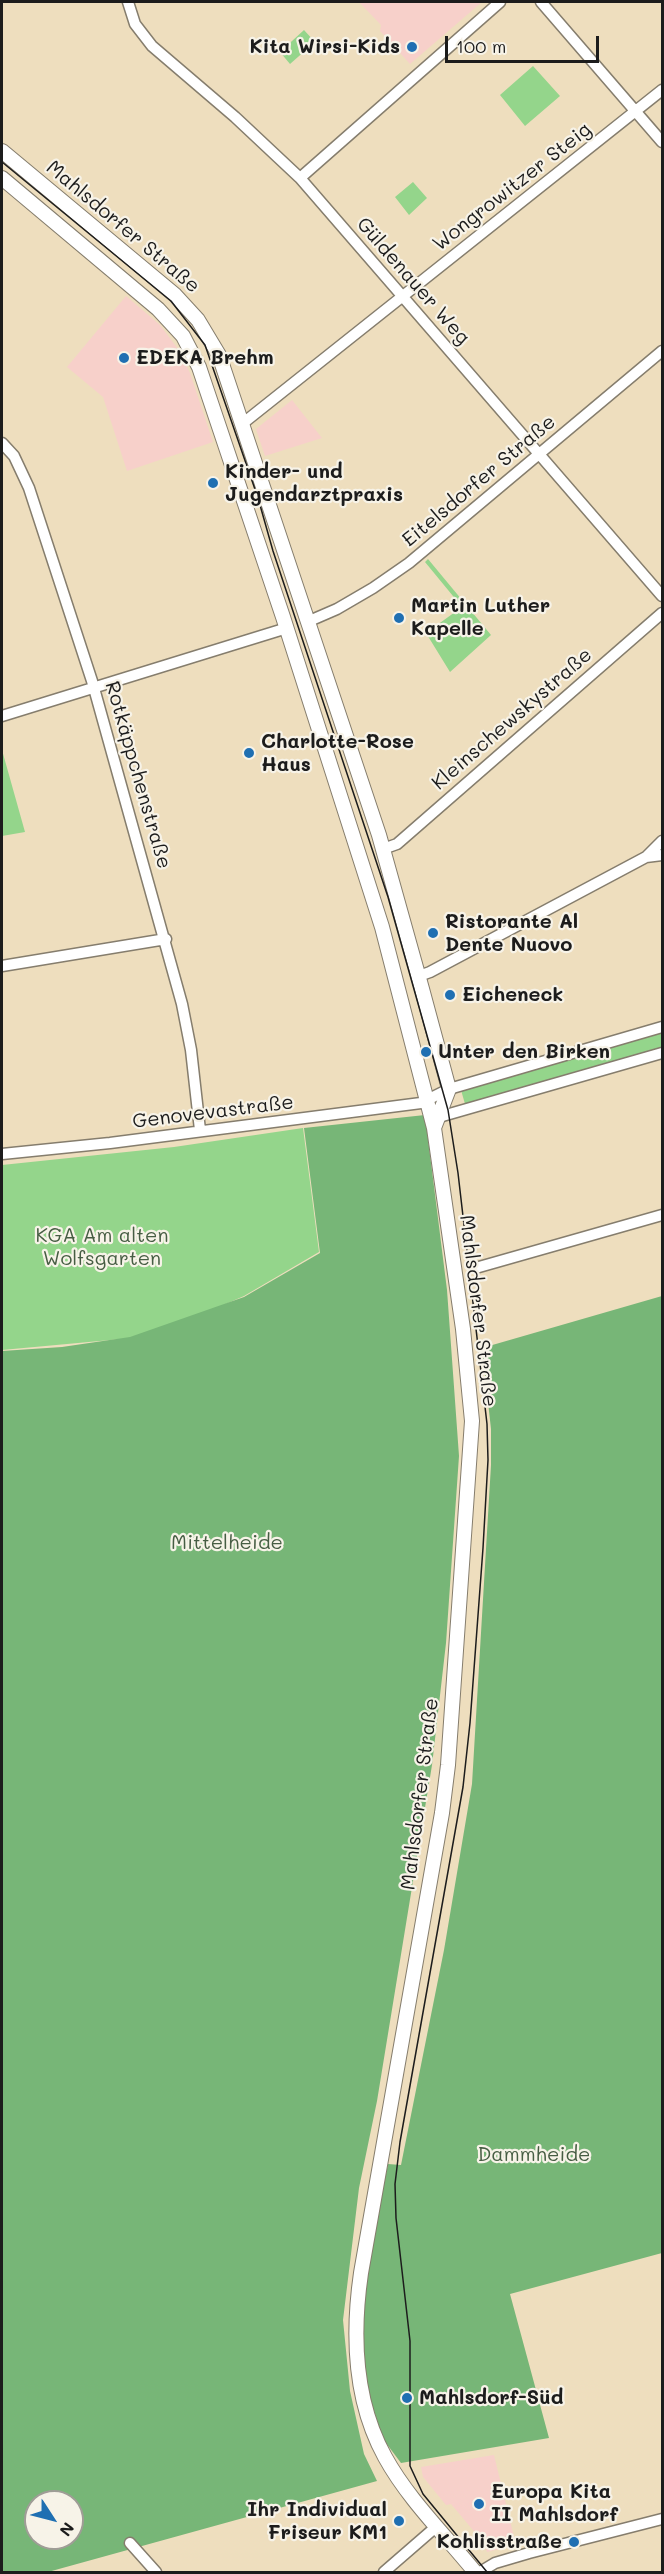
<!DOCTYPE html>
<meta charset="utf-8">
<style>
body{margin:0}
#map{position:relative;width:664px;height:2574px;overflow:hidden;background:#eedebe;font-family:Mali,sans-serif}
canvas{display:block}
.frame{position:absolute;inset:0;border:3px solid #1c1c1c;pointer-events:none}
.north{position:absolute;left:24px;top:2490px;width:60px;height:60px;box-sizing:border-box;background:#f7f3e8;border:2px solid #9f9d96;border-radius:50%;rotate:126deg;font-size:16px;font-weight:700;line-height:24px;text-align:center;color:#1c1c1c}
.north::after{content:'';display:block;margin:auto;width:21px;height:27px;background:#1f6fb2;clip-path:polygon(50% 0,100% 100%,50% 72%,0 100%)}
.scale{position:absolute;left:445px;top:36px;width:154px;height:27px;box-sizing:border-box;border:3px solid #1c1c1c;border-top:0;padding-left:8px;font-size:18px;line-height:21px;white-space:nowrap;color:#1c1c1c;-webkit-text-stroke:4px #f7f3e8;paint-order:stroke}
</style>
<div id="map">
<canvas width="664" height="2574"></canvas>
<div class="frame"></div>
<div class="north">N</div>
<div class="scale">100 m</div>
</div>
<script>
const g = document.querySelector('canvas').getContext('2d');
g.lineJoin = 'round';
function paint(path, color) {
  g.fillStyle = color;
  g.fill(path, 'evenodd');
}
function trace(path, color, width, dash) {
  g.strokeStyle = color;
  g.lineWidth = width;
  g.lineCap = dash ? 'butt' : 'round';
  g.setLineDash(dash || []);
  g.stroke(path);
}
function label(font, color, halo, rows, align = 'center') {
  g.font = font + ' Mali,sans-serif';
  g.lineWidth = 4.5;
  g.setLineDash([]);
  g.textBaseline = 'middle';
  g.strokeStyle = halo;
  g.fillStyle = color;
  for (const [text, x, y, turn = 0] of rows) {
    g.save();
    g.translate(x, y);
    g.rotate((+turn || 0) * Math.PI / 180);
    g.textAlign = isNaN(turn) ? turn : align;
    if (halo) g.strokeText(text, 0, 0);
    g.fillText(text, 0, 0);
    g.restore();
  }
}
paint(new Path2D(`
 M359,2H482L410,64L380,31L381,25Z
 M126,296L160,325L178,349L190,373L213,442L127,471L103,397L67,367Z
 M292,400L322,438L265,456L256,429Z
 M494,2455L516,2545L487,2552L481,2535L478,2536L451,2504L446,2505L423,2477L421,2467Z`), '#f7d0ca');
paint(new Path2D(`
 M304,30L315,42L290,64L280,52Z
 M533,66L560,96L525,126L500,95Z
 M413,182L427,198L409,215L395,197Z
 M428,559L491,635L450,672L426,633L462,607L425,562Z
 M2,750L25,832L2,836Z
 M662,1032V1047L465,1104L461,1090Z
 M303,1128L319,1252L244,1296L196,1317L132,1338L2,1350V1165L174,1147Z`), '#94d58b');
paint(new Path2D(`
 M425,1115L447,1290L459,1456L446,1643L432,1765L377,2101L359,2188L343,2320L350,2391L364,2454L377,2481L48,2572H2V1351L62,1347L130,1337L244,1297L320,1253L304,1128ZM36,2502H72V2538H36Z
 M662,1296V2253L510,2294L549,2438L401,2463L383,2439L366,2386L361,2326L362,2292L388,2164L401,2165L444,1950L472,1784L491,1465V1429L482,1348Z`), '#77b677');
const minor = new Path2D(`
 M128,2L135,24L152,46L235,117L300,178L662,596
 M541,2L662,142
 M300,178L500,2
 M242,424L662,90
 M2,443L14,456L29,488L92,681L182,1004L191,1050L200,1130
 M307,622L337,609L373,588L409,563L662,351
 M2,716L287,628
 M383,849L397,844L662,613
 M646,857L662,841
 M2,966L166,939
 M419,976L430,972L646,857L662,855
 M432,1119L662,1053
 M2,1154L110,1143L421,1103L449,1089L662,1027
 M479,1267L662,1215
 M130,2543L156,2572
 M384,2572L437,2526
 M480,2572L495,2563L529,2553L662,2519`);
const major = new Path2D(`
 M2,151L175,295L198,320L219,355L379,835L422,989L449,1089L434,1128
 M2,178L158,309L183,336L199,367L283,617L382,927L434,1128L463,1329L472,1421L448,1765L442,1813L361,2273C352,2335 354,2401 385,2457C408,2499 445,2535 475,2572`);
trace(minor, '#857d6d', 13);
trace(major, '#857d6d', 16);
trace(minor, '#fff', 10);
trace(major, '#fff', 14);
trace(new Path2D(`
 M2,162L171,301L205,345L258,498L273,551L388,897L448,1110L458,1173L487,1424L488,1460L483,1548L470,1723L463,1787L400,2142L395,2184L396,2218L410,2341V2466L423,2494L487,2572`), '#1c1c1c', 1.5);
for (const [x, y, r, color] of [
 [412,47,6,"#1f6fb2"],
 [124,358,6,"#1f6fb2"],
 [213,483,6,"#1f6fb2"],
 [399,618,6,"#1f6fb2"],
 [249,753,6,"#1f6fb2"],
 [433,933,6,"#1f6fb2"],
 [450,995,6,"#1f6fb2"],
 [426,1052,6,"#1f6fb2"],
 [407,2398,6,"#1f6fb2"],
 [479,2504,6,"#1f6fb2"],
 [399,2521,6,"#1f6fb2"],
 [574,2542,6,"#1f6fb2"]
]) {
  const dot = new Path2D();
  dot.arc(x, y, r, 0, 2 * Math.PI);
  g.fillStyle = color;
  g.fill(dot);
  trace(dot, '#f7f3e8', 2);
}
label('bold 20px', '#1c1c1c', '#f7f3e8', [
 ["Kita Wirsi-Kids",400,47,"right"],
 ["EDEKA Brehm",136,358],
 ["Kinder- und",225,472],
 ["Jugendarztpraxis",225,495],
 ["Martin Luther",411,606],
 ["Kapelle",411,629],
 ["Charlotte-Rose",261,742],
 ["Haus",261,765],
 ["Ristorante Al",445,922],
 ["Dente Nuovo",445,945],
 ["Eicheneck",462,995],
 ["Unter den Birken",438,1052],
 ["Mahlsdorf-Süd",419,2398],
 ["Europa Kita",491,2492],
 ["II Mahlsdorf",491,2515],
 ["Ihr Individual",387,2510,"right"],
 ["Friseur KM1",387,2533,"right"],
 ["Kohlisstraße",562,2542,"right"]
], 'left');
label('20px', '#1c1c1c', '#f7f3e8', [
 ["Wongrowitzer Steig",512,187,-38],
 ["Mahlsdorfer Straße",123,227,40],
 ["Güldenauer Weg",413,281,49],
 ["Eitelsdorfer Straße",479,481,-40],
 ["Kleinschewskystraße",512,719,-41],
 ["Rotkäppchenstraße",138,775,74],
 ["Genovevastraße",213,1112,-7],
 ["Mahlsdorfer Straße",478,1311,83],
 ["Mahlsdorfer Straße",420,1794,-83]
]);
label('20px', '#465d43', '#f7f3e8', [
 ["KGA Am alten",102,1236],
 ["Wolfsgarten",102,1259],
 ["Mittelheide",227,1543],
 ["Dammheide",534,2155]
]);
</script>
